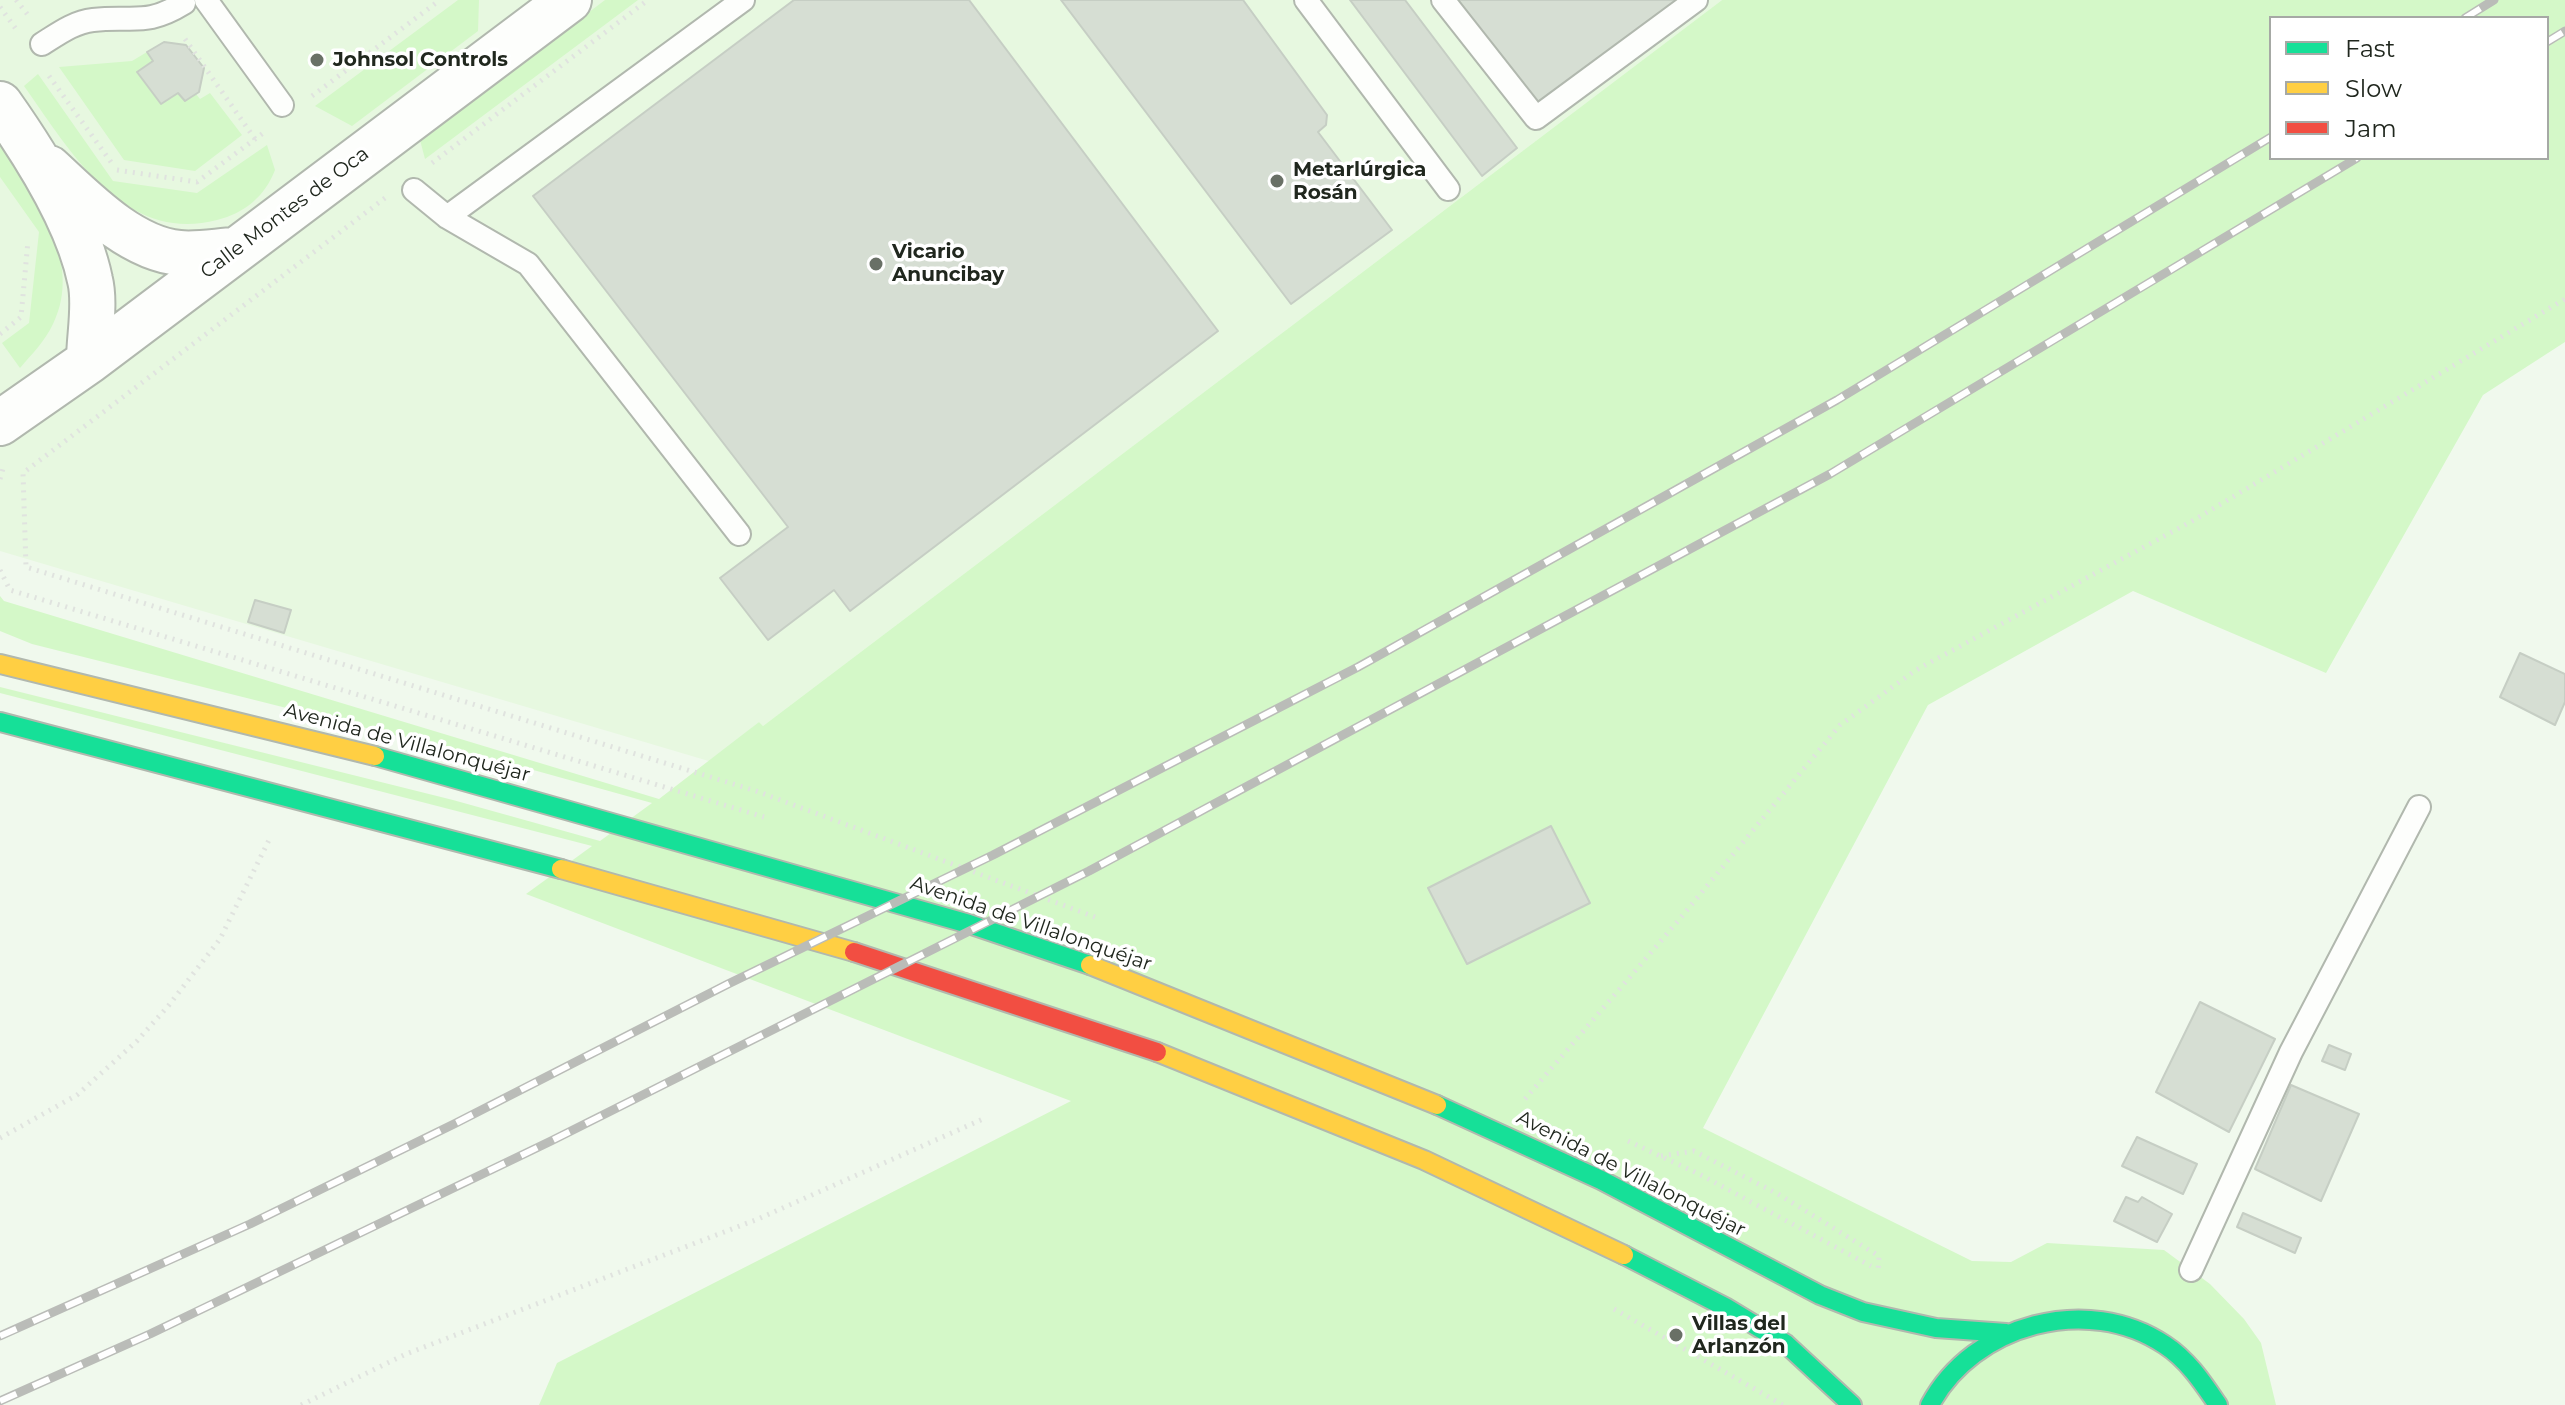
<!DOCTYPE html>
<meta charset="utf-8">
<style>
body{margin:0}
#map{position:relative;width:2565px;height:1405px;overflow:hidden;background:#f0f9ed;font-family:Montserrat,sans-serif}
canvas{display:block}
.legend{position:absolute;left:2269px;top:16px;width:280px;height:144px;box-sizing:border-box;background:#fff;border:2px solid #a6a9a5;margin:0;padding:10px 14px;list-style:none;font-size:24px;color:#20271e}
.legend li{display:flex;align-items:center;gap:16px;height:40px}
.legend b{width:40px;border:2px solid #a6a9a5}
</style>
<div id="map">
<canvas width="2565" height="1405"></canvas>
<ul class="legend">
<li><b style="height:10px;background:#16e098"></b>Fast</li>
<li><b style="height:10px;background:#ffcf43"></b>Slow</li>
<li><b style="height:10px;background:#f24e42"></b>Jam</li>
</ul>
</div>
<script>
const g = document.querySelector('canvas').getContext('2d');
g.lineJoin = 'round';
function paint(path, color) {
  g.fillStyle = color;
  g.fill(path, 'evenodd');
}
function trace(path, color, width, dash) {
  g.strokeStyle = color;
  g.lineWidth = width;
  g.lineCap = dash ? 'butt' : 'round';
  g.setLineDash(dash || []);
  g.stroke(path);
}
function label(font, color, halo, rows, align = 'center') {
  g.font = font + ' Montserrat,sans-serif';
  g.lineWidth = 7;
  g.setLineDash([]);
  g.textBaseline = 'middle';
  g.strokeStyle = halo;
  g.fillStyle = color;
  for (const [text, x, y, turn = 0] of rows) {
    g.save();
    g.translate(x, y);
    g.rotate((+turn || 0) * Math.PI / 180);
    g.textAlign = isNaN(turn) ? turn : align;
    if (halo) g.strokeText(text, 0, 0);
    g.fillText(text, 0, 0);
    g.restore();
  }
}
paint(new Path2D(`
 M0,0H1722L763,726L759,722L712,762L0,551Z`), '#e7f8e0');
paint(new Path2D(`
 M458,0H479L478,31L352,126L315,106Z
 M605,0H638L425,159L420,140Z
 M1722,0H2565V342L2483,395L2326,673L2133,591L1928,705L1703,1128L1972,1261L2011,1262L2047,1243L2164,1250L2210,1284L2244,1319L2261,1343L2276,1405H539L557,1363L1071,1101L526,894L592,846L0,693V687L453,800L600,841L652,803L537,771L32,644L0,631V596L4,601L659,799L759,722L763,726ZM2271,18H2547V158H2271Z
 M147,52L153,61L137,72L161,104L178,93L185,100L196,94L200,99L210,93L242,135L195,171L124,160L59,67L132,61Z
 M38,74L113,181L197,193L267,145L275,170C265,196 245,213 217,220C123,244 71,152 24,86Z
 M0,145C35,193 84,262 53,324C45,341 32,354 20,368L2,343L29,323L39,232L0,177Z`), '#d4f8c8');
const building = new Path2D(`
 M794,0H969L1218,331L850,611L834,590L768,640L720,578L788,527L533,196Z
 M1061,0H1243L1327,115L1326,125L1318,132L1392,230L1291,304Z
 M1350,0H1405L1517,148L1482,176Z
 M1458,0H1678L1537,105Z
 M164,42L186,45L204,68L199,92L185,101L178,93L161,104L137,72L153,61L147,52Z
 M255,600L291,610L284,633L248,622Z
 M2520,653L2565,674V702L2555,725L2500,697Z
 M1551,826L1590,903L1467,964L1428,888Z
 M2200,1002L2275,1039L2229,1132L2156,1092Z
 M2329,1045L2351,1054L2345,1070L2322,1061Z
 M2291,1085L2359,1114L2321,1201L2255,1169Z
 M2137,1137L2197,1164L2183,1194L2122,1166Z
 M2126,1197L2138,1202L2142,1197L2172,1214L2157,1242L2114,1221Z
 M2243,1213L2301,1238L2295,1253L2237,1227Z`);
paint(building, '#d6ded3');
trace(building, '#c6cec4', 2);
const lane = new Path2D(`
 M206,0L282,105
 M1306,0L1448,189
 M1443,0L1536,118L1696,0
 M42,44C58,34 74,22 93,20C134,15 145,27 184,3L182,0
 M414,190L447,217L528,264L739,534
 M447,217L743,0
 M2191,1270L2291,1052L2419,807`);
const street = new Path2D(`
 M0,104C34,152 78,222 90,280C96,304 89,336 89,361
 M49,168C84,200 129,248 179,253C196,255 217,251 235,250
 M0,423L89,361L569,0`);
const fast = new Path2D(`
 M0,722L561,869
 M375,756L969,924L1090,965
 M1437,1105L1601,1180L1820,1295L1863,1312L1936,1328L2006,1333
 M1624,1255L1725,1307L1786,1344L1852,1405
 M1930,1405C1973,1324 2088,1293 2165,1345C2188,1360 2203,1383 2218,1405`);
const slow = new Path2D(`
 M0,664L375,756
 M561,869L854,952
 M1090,965L1437,1105
 M1157,1052L1424,1160L1624,1255`);
const jam = new Path2D(`
 M854,952L1157,1052`);
trace(lane, '#b1b8ae', 26);
trace(street, '#b1b8ae', 48);
trace(fast, '#b1b8ae', 22);
trace(slow, '#b1b8ae', 22);
trace(jam, '#b1b8ae', 22);
trace(new Path2D(`
 M16,0L28,15
 M0,7L16,29
 M185,39L255,139
 M49,76L111,162
 M312,96L440,0
 M432,163L648,0
 M117,170L197,182L266,131
 M385,198L23,473L26,567L756,791L1095,917
 M0,334L21,317L28,241
 M0,479L4,465
 M0,570L10,590L764,817
 M1525,1099L1678,921L1840,725L1916,670L2194,520L2565,299
 M0,1138L77,1095L137,1041L169,1005L220,939L271,836
 M1628,1141L1699,1174L1871,1266
 M1661,1156L1694,1151L1778,1194L1879,1256L1878,1272
 M1614,1309L1783,1405
 M301,1405L406,1354L758,1219L983,1119`), '#e0e3df', 5, [2, 6]);
trace(lane, '#fdfefc', 22);
trace(street, '#fdfefc', 44);
trace(fast, '#16e098', 18);
trace(slow, '#ffcf43', 18);
trace(jam, '#f24e42', 18);
const rail = new Path2D(`
 M2465,18L2494,0
 M2547,42L2565,31
 M0,1336L250,1224L456,1123L728,984L993,855L1358,667L1837,400L2271,137
 M0,1401L150,1334L551,1141L1089,871L1830,474L2357,158`);
trace(rail, '#babcb8', 9);
trace(rail, '#fff', 6, [18]);
for (const [x, y, r, color] of [
 [317,60,8,"#697066"],
 [1277,181,8,"#697066"],
 [876,264,8,"#697066"],
 [1676,1335,8,"#697066"]
]) {
  const dot = new Path2D();
  dot.arc(x, y, r, 0, 2 * Math.PI);
  g.fillStyle = color;
  g.fill(dot);
  trace(dot, '#fff', 3);
}
label('bold 20px', '#20271e', '#fff', [
 ["Johnsol Controls",333,60],
 ["Metarlúrgica",1293,170],
 ["Rosán",1293,193],
 ["Vicario",892,252],
 ["Anuncibay",892,275],
 ["Villas del",1692,1324],
 ["Arlanzón",1692,1347]
], 'left');
label('20px', '#20271e', '#fff', [
 ["Calle Montes de Oca",285,213,-37],
 ["Avenida de Villalonquéjar",407,743,15],
 ["Avenida de Villalonquéjar",1031,924,19],
 ["Avenida de Villalonquéjar",1631,1174,27]
]);
</script>
